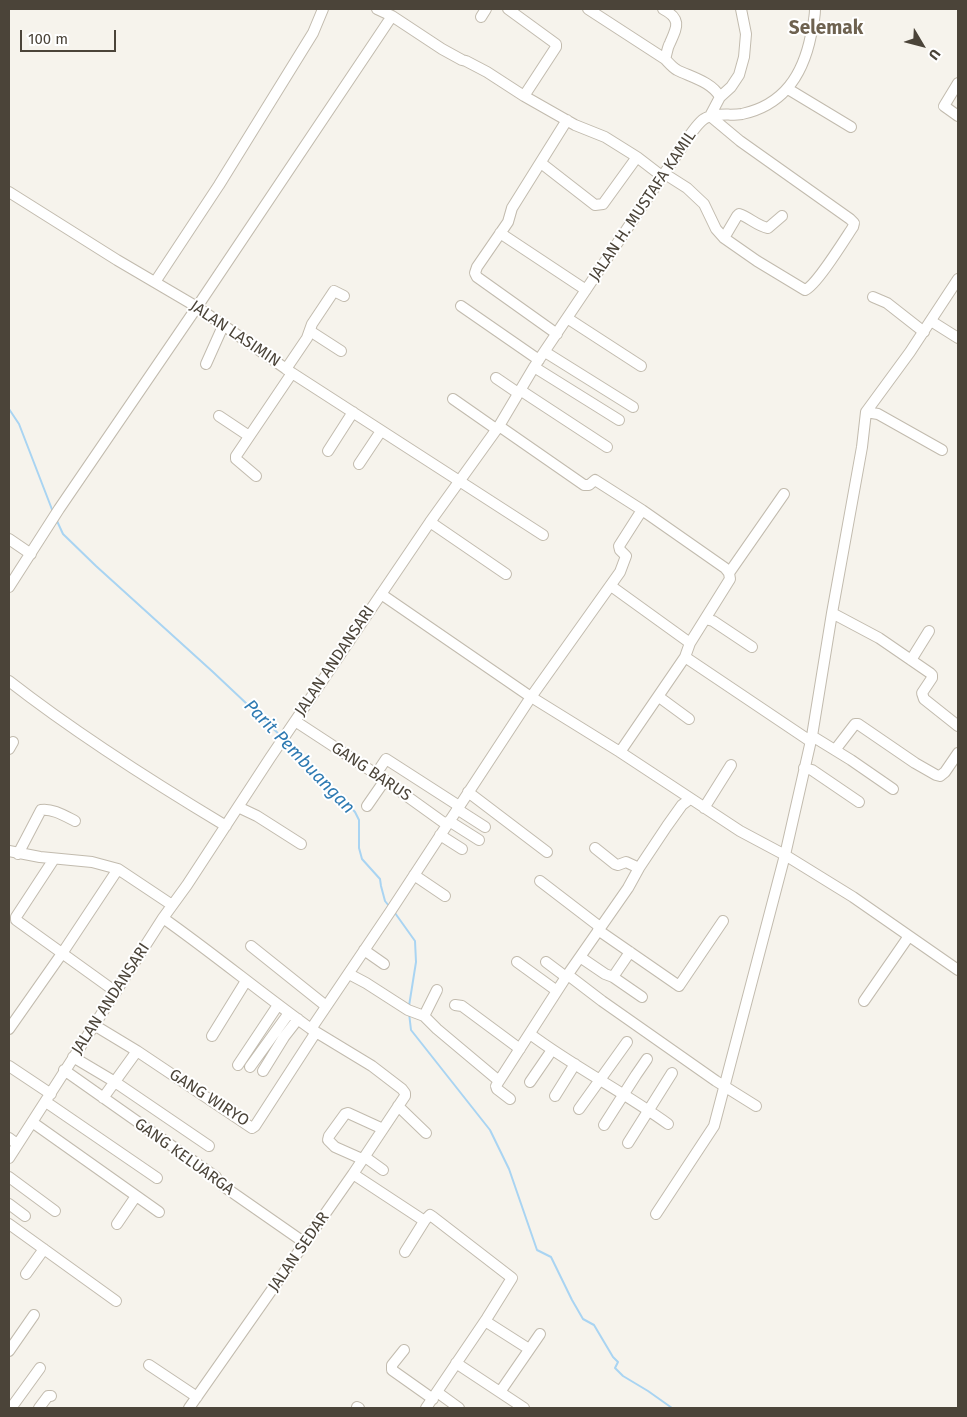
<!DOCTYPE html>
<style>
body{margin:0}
#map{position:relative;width:967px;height:1417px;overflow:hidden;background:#f6f3ec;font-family:"Fira Sans",sans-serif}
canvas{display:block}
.frame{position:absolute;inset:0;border:10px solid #4b4439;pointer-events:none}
.north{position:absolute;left:897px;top:20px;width:50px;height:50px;-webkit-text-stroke:4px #fff;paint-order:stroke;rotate:127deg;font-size:14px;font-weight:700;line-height:20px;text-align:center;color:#4b4439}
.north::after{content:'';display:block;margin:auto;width:18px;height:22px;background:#4b4439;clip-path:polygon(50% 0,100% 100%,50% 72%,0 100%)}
.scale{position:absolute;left:20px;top:30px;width:96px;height:22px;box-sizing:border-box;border:2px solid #4b4439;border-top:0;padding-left:6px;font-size:15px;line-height:18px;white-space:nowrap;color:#4b4439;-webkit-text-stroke:4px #fff;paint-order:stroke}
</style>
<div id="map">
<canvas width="967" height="1417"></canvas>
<div class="frame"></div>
<div class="north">U</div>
<div class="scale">100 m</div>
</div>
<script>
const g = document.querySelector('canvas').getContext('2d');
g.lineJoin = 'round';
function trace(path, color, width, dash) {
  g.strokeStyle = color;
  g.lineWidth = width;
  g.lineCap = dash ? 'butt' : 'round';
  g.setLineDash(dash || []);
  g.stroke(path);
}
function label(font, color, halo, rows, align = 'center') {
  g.font = font + ' "Fira Sans",sans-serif';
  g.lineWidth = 4;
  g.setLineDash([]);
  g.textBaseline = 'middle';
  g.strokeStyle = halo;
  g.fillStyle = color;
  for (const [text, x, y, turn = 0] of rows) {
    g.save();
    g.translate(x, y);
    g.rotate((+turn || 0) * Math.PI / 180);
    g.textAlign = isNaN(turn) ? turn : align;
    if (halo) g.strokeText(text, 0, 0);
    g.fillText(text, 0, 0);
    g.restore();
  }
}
trace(new Path2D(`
 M9,409L19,424L53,512
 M57,521L63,534L96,566L213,672L282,737
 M288,741L302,758L313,766L355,812L359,820V848L362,859L380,879L381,886L385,901L389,906
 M395,913L415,941L416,962L409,1006
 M409,1013L411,1030L490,1130L509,1169L537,1250L551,1257L572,1300L583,1319L594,1325L613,1357L618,1362L615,1368L623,1376L648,1391L672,1408`), '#a9d4f2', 2);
const minor = new Path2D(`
 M377,9L392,16L442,49L462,60L466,61L487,72L524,96L575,125L605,137L637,157L663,177
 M508,9L556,44V47L524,96
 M588,9L665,59
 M663,9C682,19 677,27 670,43C667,48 667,54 665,59C669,63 672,67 677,70C691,77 712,82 720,97L710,116L740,141L850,219L854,223L853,227C845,239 816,286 805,290L757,261L724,238L716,229L704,204L687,188L665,174
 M481,17L486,9
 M958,83L944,106L958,116
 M788,89L851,127
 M720,97L731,87L739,75L744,57L746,34L741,9
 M541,163L595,205L603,204L637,157
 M9,192L117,260L197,307L292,373L543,535
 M500,233L586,290
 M724,238L737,216L739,214C749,217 757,226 768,228L782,216
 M155,282L219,185L313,33L323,9
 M873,297L887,303L924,332
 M461,306L539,360
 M567,318L641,366
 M931,321L958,338
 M310,331L341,351
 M557,334L477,277L475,273L477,267L508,222L512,208L567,120
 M545,352L633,407
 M206,364L223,326
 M534,367L619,420
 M286,369L307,338L312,324L334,291L344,296
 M496,378L518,393
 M520,390L607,447
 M453,399L496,429
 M866,412L878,414L942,450
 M219,416L249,436
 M499,426L584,485H589L595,480L642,510L725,568L729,573L730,579L690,643L685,657L620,752
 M328,451L353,412
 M359,464L381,431
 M256,476L236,459V456L292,373
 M430,522L506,574
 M9,539L31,554
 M729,573L784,494
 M611,586L690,643
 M9,587L59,509L197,307L392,16
 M381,594L528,695L620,752L740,831L785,855L853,897L958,970
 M832,613L879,638L930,673L932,675V678L922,693L924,699L958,726
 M705,619L713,621L752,647
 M685,657L810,741
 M911,660L929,631
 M9,681C77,734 151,781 226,826
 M659,697L689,719
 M295,721L376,774L447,825
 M812,736L851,760L893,789
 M9,749L13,742
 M835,750L855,724H858L915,763L936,775L940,776L945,772L958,753
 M804,768L812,770L859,802
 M376,774L386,759L459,806
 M468,792L547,852
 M367,806L385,780
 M238,807L257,816L301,844
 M704,808L731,765
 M457,809L485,827
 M449,821L479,840
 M440,835L462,849
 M595,848L615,864L618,865L626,862L639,868
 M9,851L40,857L92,862L118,869L172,905
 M18,854L41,810C52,808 65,816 75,821
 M54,859L16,917V920L116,992
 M414,875L445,896
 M540,881L600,927
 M163,918C214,954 261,993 311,1029
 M598,930L679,986L723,921
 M251,946L326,1006
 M364,950L384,964
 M580,957L605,974L613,977L642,997
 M517,962L557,991
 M546,962L566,977
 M349,974L366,983L408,1010L424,1016L437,1029L499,1081L496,1086L497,1089L510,1099
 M568,975L602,1001L716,1081L756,1106
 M613,977L630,952
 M864,1001L909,936
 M455,1005L462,1006L520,1049
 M424,1016L437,990
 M94,1025L137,1051L252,1128L255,1126L316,1032
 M9,1029L63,952L118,869
 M530,1034C574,1067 624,1092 668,1124
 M212,1036L246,981
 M73,1057L115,1082L209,1146
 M238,1065L278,1005
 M9,1066L51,1094
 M250,1067L289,1013
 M64,1070L216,1177L219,1182L226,1188L305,1243
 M263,1071L284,1037L298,1019
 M499,1081L566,977L628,888L639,868L667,826L682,805L690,799
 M530,1082L552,1050
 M555,1096L575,1064
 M103,1098L137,1051
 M46,1102L157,1178
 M398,1106L426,1133
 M579,1109L627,1042
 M32,1122L159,1212
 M604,1125L636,1075L647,1059
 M9,1138L17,1144
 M628,1143L672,1073
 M365,1157L383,1170
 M9,1158L163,918L187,885L270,758L430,522L499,426L534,367L678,153C685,143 695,125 704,119C714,112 730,116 742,114C784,105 803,75 811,35C813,26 815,18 815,9
 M362,1159L335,1147L328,1140L329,1136L345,1114L348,1113L383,1129
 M353,1174L423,1220H425L430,1215L433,1217L512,1278L487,1318L426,1408
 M9,1177L55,1211
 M9,1204L25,1216
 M656,1214L714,1126L785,855L812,736L832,613L862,447L866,412L910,352L958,279
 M9,1224L116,1301
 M117,1224L136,1196
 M405,1252L425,1220
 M26,1274L44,1249
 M485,1321L529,1349
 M404,1350L392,1365V1370L433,1399
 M9,1351L34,1315
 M456,1363L524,1408
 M149,1365L197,1397
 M437,1392L459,1408
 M500,1392L540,1334
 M357,1407L359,1408
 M11,1408L40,1368
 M39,1408L48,1396H51
 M189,1408L353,1174L405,1096V1093L402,1089L372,1066L311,1029L390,912L531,697L620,572L626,556L620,550L619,546L642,510`);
trace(minor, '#c2bbae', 12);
trace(minor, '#fff', 10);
label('16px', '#4b4439', '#fff', [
 ["JALAN H. MUSTAFA KAMIL",643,206,-56],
 ["JALAN LASIMIN",235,334,34],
 ["JALAN ANDANSARI",335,661,-56],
 ["GANG BARUS",371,772,34],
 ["JALAN ANDANSARI",111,999,-57],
 ["GANG WIRYO",209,1098,33],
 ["GANG KELUARGA",184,1157,36],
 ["JALAN SEDAR",299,1252,-55]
]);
label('italic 18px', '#2e7ab2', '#fff', [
 ["Parit Pembuangan",299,757,46]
]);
label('bold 19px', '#6e6250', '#fff', [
 ["Selemak",826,29]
]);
</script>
